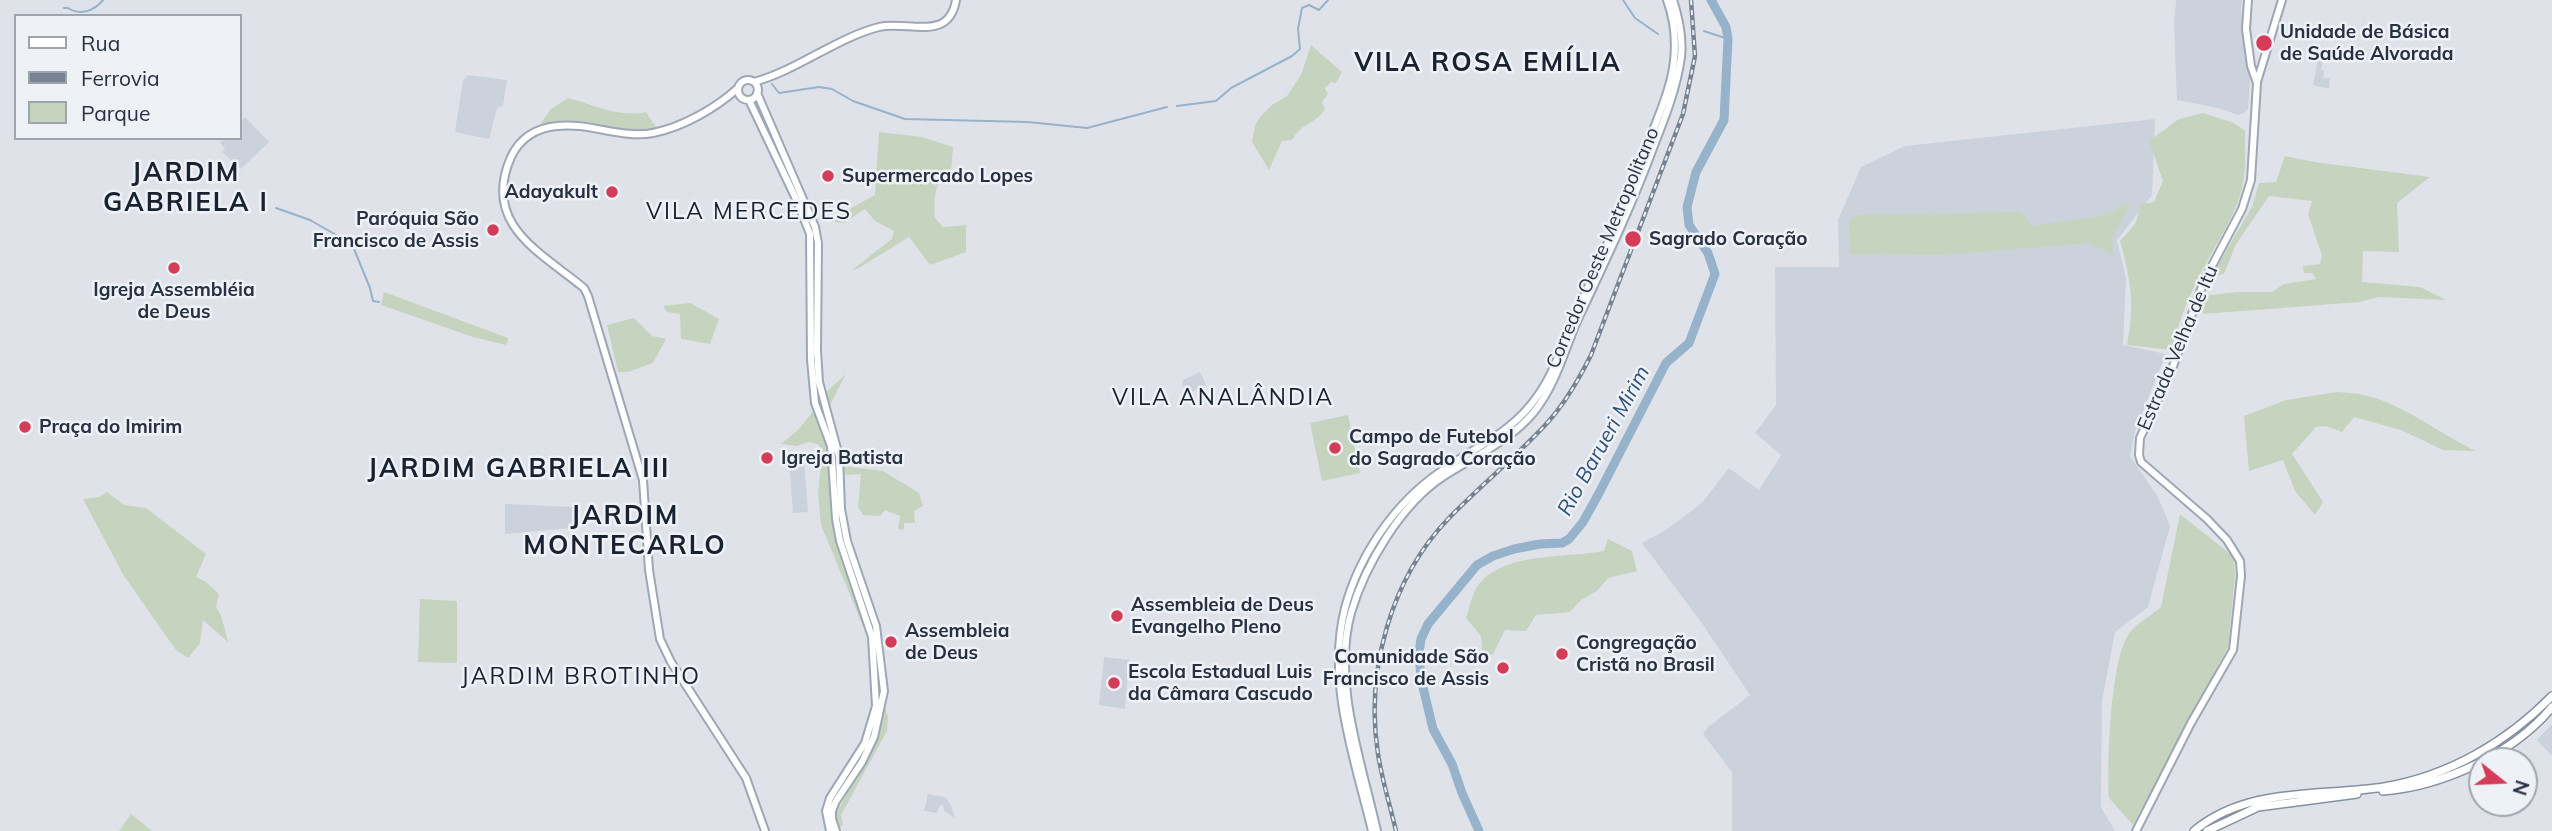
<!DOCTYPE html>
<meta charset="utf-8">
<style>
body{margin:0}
#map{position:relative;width:2552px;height:831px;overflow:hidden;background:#dfe3e9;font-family:Mulish,sans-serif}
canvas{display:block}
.legend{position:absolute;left:14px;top:14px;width:228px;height:126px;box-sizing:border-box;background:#eef2f6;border:2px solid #9ea5ae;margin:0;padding:9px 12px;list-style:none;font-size:21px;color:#273141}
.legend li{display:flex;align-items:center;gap:14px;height:35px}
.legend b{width:35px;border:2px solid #9ea5ae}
.north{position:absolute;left:2468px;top:747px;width:70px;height:70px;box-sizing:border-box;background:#eef2f6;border:2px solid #9ea5ae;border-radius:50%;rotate:108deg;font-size:19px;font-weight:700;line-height:28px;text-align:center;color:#273141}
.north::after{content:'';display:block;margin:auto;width:24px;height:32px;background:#d53c58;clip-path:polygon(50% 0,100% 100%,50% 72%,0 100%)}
</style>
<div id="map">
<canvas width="2552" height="831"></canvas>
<ul class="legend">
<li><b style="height:9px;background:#fff"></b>Rua</li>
<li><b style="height:9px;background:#778393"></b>Ferrovia</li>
<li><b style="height:19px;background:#c5d3bf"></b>Parque</li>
</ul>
<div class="north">N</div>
</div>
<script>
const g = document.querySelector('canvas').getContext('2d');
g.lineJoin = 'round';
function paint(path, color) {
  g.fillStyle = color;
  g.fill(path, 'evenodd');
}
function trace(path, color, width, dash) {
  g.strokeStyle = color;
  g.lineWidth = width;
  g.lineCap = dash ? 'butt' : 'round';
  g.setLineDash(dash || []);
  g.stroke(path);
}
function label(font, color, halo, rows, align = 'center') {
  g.font = font + ' Mulish,sans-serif';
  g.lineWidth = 5;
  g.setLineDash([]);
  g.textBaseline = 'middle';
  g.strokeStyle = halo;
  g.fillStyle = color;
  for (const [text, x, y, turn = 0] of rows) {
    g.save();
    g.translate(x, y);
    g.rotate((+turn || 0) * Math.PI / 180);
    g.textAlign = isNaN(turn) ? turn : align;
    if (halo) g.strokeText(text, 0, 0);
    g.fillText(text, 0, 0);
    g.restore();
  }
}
paint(new Path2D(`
 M2176,0H2242L2241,12L2250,80L2248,109L2244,113L2238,115L2218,108L2177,100L2174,25Z
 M2318,58H2323L2321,70L2324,71L2323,78H2330L2329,89L2313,85Z
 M468,75L507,80L503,106L497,108L489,139L455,132L463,80Z
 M245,117L269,142L241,169L222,152L225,149L220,143L225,138H240V122Z
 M2155,119L2152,195L2117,240L2126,278L2123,345L2166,354L2135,431L2130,456L2158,497L2170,526L2148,607L2115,632L2102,701L2101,807L2115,831H1732V772L1703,734L1708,727L1750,695L1701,622L1642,543L1666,530L1702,503L1729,468L1759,490L1781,455L1755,433L1776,405L1775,267H1839L1838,220L1861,167L1905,146Z
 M1200,372L1206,385L1189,394L1182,385L1183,380Z
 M804,460L808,512L793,513L789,461Z
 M505,504L574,507L578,518L577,525L571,528L505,534Z
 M1104,657L1129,660L1125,709L1099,705Z
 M2552,724V756L2537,740Z
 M928,794L945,797L951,805L955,818L944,811L943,805L939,806L937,813L924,811Z`), '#ccd2db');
paint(new Path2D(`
 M1311,45L1342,72L1336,83L1331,82L1325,88L1328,94L1322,102L1325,109C1315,125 1303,121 1292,140L1282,141L1269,170L1252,142L1255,126L1260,117L1272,105L1287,96L1301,75Z
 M568,98C594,105 620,118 646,112L657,129L625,132L555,122L540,124L551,109Z
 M2203,113L2234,123L2245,131C2245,152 2247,175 2240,196C2231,222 2216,244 2203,269C2189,295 2179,321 2171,350L2127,345C2135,303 2131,282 2120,241L2135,224L2142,204L2154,202L2163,181L2149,141L2179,119Z
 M879,132L922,137L953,147L951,172C933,181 934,200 935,218L943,227L966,225V252L930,265L909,237L857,269L852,270L892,239L894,231L875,221L865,209L844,223L828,221L875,195Z
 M2285,156L2314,162L2430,177L2397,203L2399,252L2363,251L2362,282L2420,287L2446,300L2379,297L2360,302L2203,314L2202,305L2204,296L2238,292H2272L2284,284L2316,279L2312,273H2304L2303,266L2320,264L2322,256L2308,214L2312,201L2269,196L2236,244L2224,274L2215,276L2216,268L2252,207L2259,183L2276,182Z
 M2131,202L2112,238L2113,255L2089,243L1941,255L1850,254L1849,222L1854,215L2021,212L2032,226L2102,216Z
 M384,292L508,338V341L506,345L473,337L381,305Z
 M690,303L719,319L710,344L681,339L680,314L667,312L663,306Z
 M634,318L652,336L666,339L653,363L628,372H618L607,325Z
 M846,374L828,409L823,395Z
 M2337,392C2346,393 2355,393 2364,395C2404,404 2439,434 2476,451L2443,450L2401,430L2354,417L2342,432L2326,426L2316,427L2292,454L2323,502L2315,515L2295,491L2283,460L2249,471L2244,416L2286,400Z
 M815,409L828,445L834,533L867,632L865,631L821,525L818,493L822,451L818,444L808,442L797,446L781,444L798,430Z
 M1348,415L1360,473L1322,481L1310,423Z
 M844,466L883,471L919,493L923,506L914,511L915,523H904V530L898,529L900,516L885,510L880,516L862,515V512L858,508L861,474L845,475Z
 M107,492L124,505L146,508L206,554L196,577L205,581L219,594L216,607L221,615L228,642L203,620L200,643L188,658L176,650L124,576L83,499L99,497Z
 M2180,514L2234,557L2235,576L2228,647L2133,825L2109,798C2107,765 2110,654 2131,631C2139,622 2152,615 2161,607Z
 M1608,539L1632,551L1637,571L1608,578L1597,591L1581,600L1570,612L1536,615L1526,631L1505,630L1493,654L1483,658L1481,636L1466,618C1470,607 1472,592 1480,583C1505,552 1569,558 1604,551Z
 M420,599L457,601V663L418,662Z
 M883,701L888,717L887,731L841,815L843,824L841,827L837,824L836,814L878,735Z
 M131,814L152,831H119Z`), '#c5d3bf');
trace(new Path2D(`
 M1623,0L1635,18L1658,34
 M64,8H68C80,16 94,11 103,0
 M1704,31L1728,39
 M772,84L779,93L819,87L832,89L853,101L905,119L1028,122L1087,128L1167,107
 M1177,106L1216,101L1231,88L1292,56L1300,49L1298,29L1302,8L1309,5L1319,10L1328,0
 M276,208L310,220L352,244L370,288L373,301L379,302`), '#97b2cb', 2);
trace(new Path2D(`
 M1479,831L1462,793L1452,764L1433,729L1421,679L1419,653L1421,639L1428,624L1477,565L1493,556L1514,549L1540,544L1562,543L1569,539L1583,522L1598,495L1666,363L1689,343L1715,274L1708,253L1689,225L1687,207L1696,172L1724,120L1728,39L1726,27L1711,0`), '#97b2cb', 9);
const major = new Path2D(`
 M738 90a10 10 0 1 1 20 0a10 10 0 1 1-20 0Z
 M754,82C798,70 836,38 879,27C907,20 949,43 956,0
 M2257,82L2282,0
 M738,88C716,108 683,127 653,133C621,139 589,122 557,126C536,128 520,138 511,157C481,225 542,253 584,288L588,296L643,480L649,570L660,639L671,662L746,778L765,831
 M757,93L815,227L818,243L817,351L819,382L839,456L841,509L847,541L876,626L884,691L874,737L862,762L836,801L832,811V819L836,831
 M749,100L797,201L810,234L811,360L815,403L831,446L836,519L840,541L872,637L876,706L865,743L830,798L826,811L830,831
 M1372,831C1355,760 1326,682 1345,608C1359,555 1395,503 1440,472C1470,450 1505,436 1529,407C1555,376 1558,352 1574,318C1600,260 1627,203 1648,143C1656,122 1666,100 1671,78C1677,52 1676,25 1667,0
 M1377,831C1362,763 1332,682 1351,613C1365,565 1401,504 1444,476C1475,456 1510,441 1534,412C1557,383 1564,350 1579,317C1606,260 1633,203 1655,143C1666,115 1677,87 1681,57C1683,38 1679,18 1673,0
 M2136,831L2191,723L2233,650L2241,576L2240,561L2227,540L2207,519L2141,462L2139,455L2140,438L2172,369L2204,281L2242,209L2251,180L2257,83L2251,66L2246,29L2248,0`);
const highway = new Path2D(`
 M2383,791C2443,786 2513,754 2552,707
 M2194,831C2248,786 2320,797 2384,787C2449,776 2507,742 2552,696
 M2207,831L2258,807L2357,794`);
trace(major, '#9da7b5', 10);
trace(highway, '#8591a0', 10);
trace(major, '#fff', 6);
trace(highway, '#fff', 7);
const rail = new Path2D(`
 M1396,831C1390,805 1382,780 1378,754C1365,671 1391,578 1449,518C1481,485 1517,456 1548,422C1566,402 1579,379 1591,355L1683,114L1695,56L1691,0`);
trace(rail, '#778393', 4.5);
trace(rail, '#eef2f6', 2, [5]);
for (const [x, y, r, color] of [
 [2264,43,9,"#d53c58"],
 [828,176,7,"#d53c58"],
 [612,192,7,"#d53c58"],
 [493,230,7,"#d53c58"],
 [1633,239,9,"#d53c58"],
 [174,268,7,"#d53c58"],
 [25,427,7,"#d53c58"],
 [1335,448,7,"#d53c58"],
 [767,458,7,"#d53c58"],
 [1117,616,7,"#d53c58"],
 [891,642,7,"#d53c58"],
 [1562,654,7,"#d53c58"],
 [1503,668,7,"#d53c58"],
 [1114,683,7,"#d53c58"]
]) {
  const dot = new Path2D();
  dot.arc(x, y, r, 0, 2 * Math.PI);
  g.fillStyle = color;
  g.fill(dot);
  trace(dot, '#eef2f6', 2.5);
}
label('bold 19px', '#273141', '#eef2f6', [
 ["Unidade de Básica",2280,32],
 ["de Saúde Alvorada",2280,54],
 ["Supermercado Lopes",842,176],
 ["Adayakult",598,192,"right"],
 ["Paróquia São",479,219,"right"],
 ["Francisco de Assis",479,241,"right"],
 ["Sagrado Coração",1649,239],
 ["Igreja Assembléia",174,290,"center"],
 ["de Deus",174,312,"center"],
 ["Praça do Imirim",39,427],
 ["Campo de Futebol",1349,437],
 ["do Sagrado Coração",1349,459],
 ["Igreja Batista",781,458],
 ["Assembleia de Deus",1131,605],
 ["Evangelho Pleno",1131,627],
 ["Assembleia",905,631],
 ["de Deus",905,653],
 ["Congregação",1576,643],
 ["Cristã no Brasil",1576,665],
 ["Comunidade São",1489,657,"right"],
 ["Francisco de Assis",1489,679,"right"],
 ["Escola Estadual Luis",1128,672],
 ["da Câmara Cascudo",1128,694]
], 'left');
label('19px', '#273141', '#eef2f6', [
 ["Corredor Oeste Metropolitano",1603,248,-67],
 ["Estrada Velha de Itu",2178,348,-67]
]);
label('italic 21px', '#2f5177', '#eef2f6', [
 ["Rio Barueri Mirim",1604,441,-61]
]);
g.letterSpacing = '2px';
label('23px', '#192231', '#eef2f6', [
 ["VILA MERCEDES",749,212],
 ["VILA ANALÂNDIA",1223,398],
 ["JARDIM BROTINHO",581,677]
]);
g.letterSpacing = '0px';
g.letterSpacing = '2px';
label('bold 26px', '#192231', '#eef2f6', [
 ["VILA ROSA EMÍLIA",1488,63],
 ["JARDIM",186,173],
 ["GABRIELA I",186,203],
 ["JARDIM GABRIELA III",519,469],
 ["JARDIM",625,516],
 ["MONTECARLO",625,546]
]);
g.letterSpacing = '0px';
</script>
